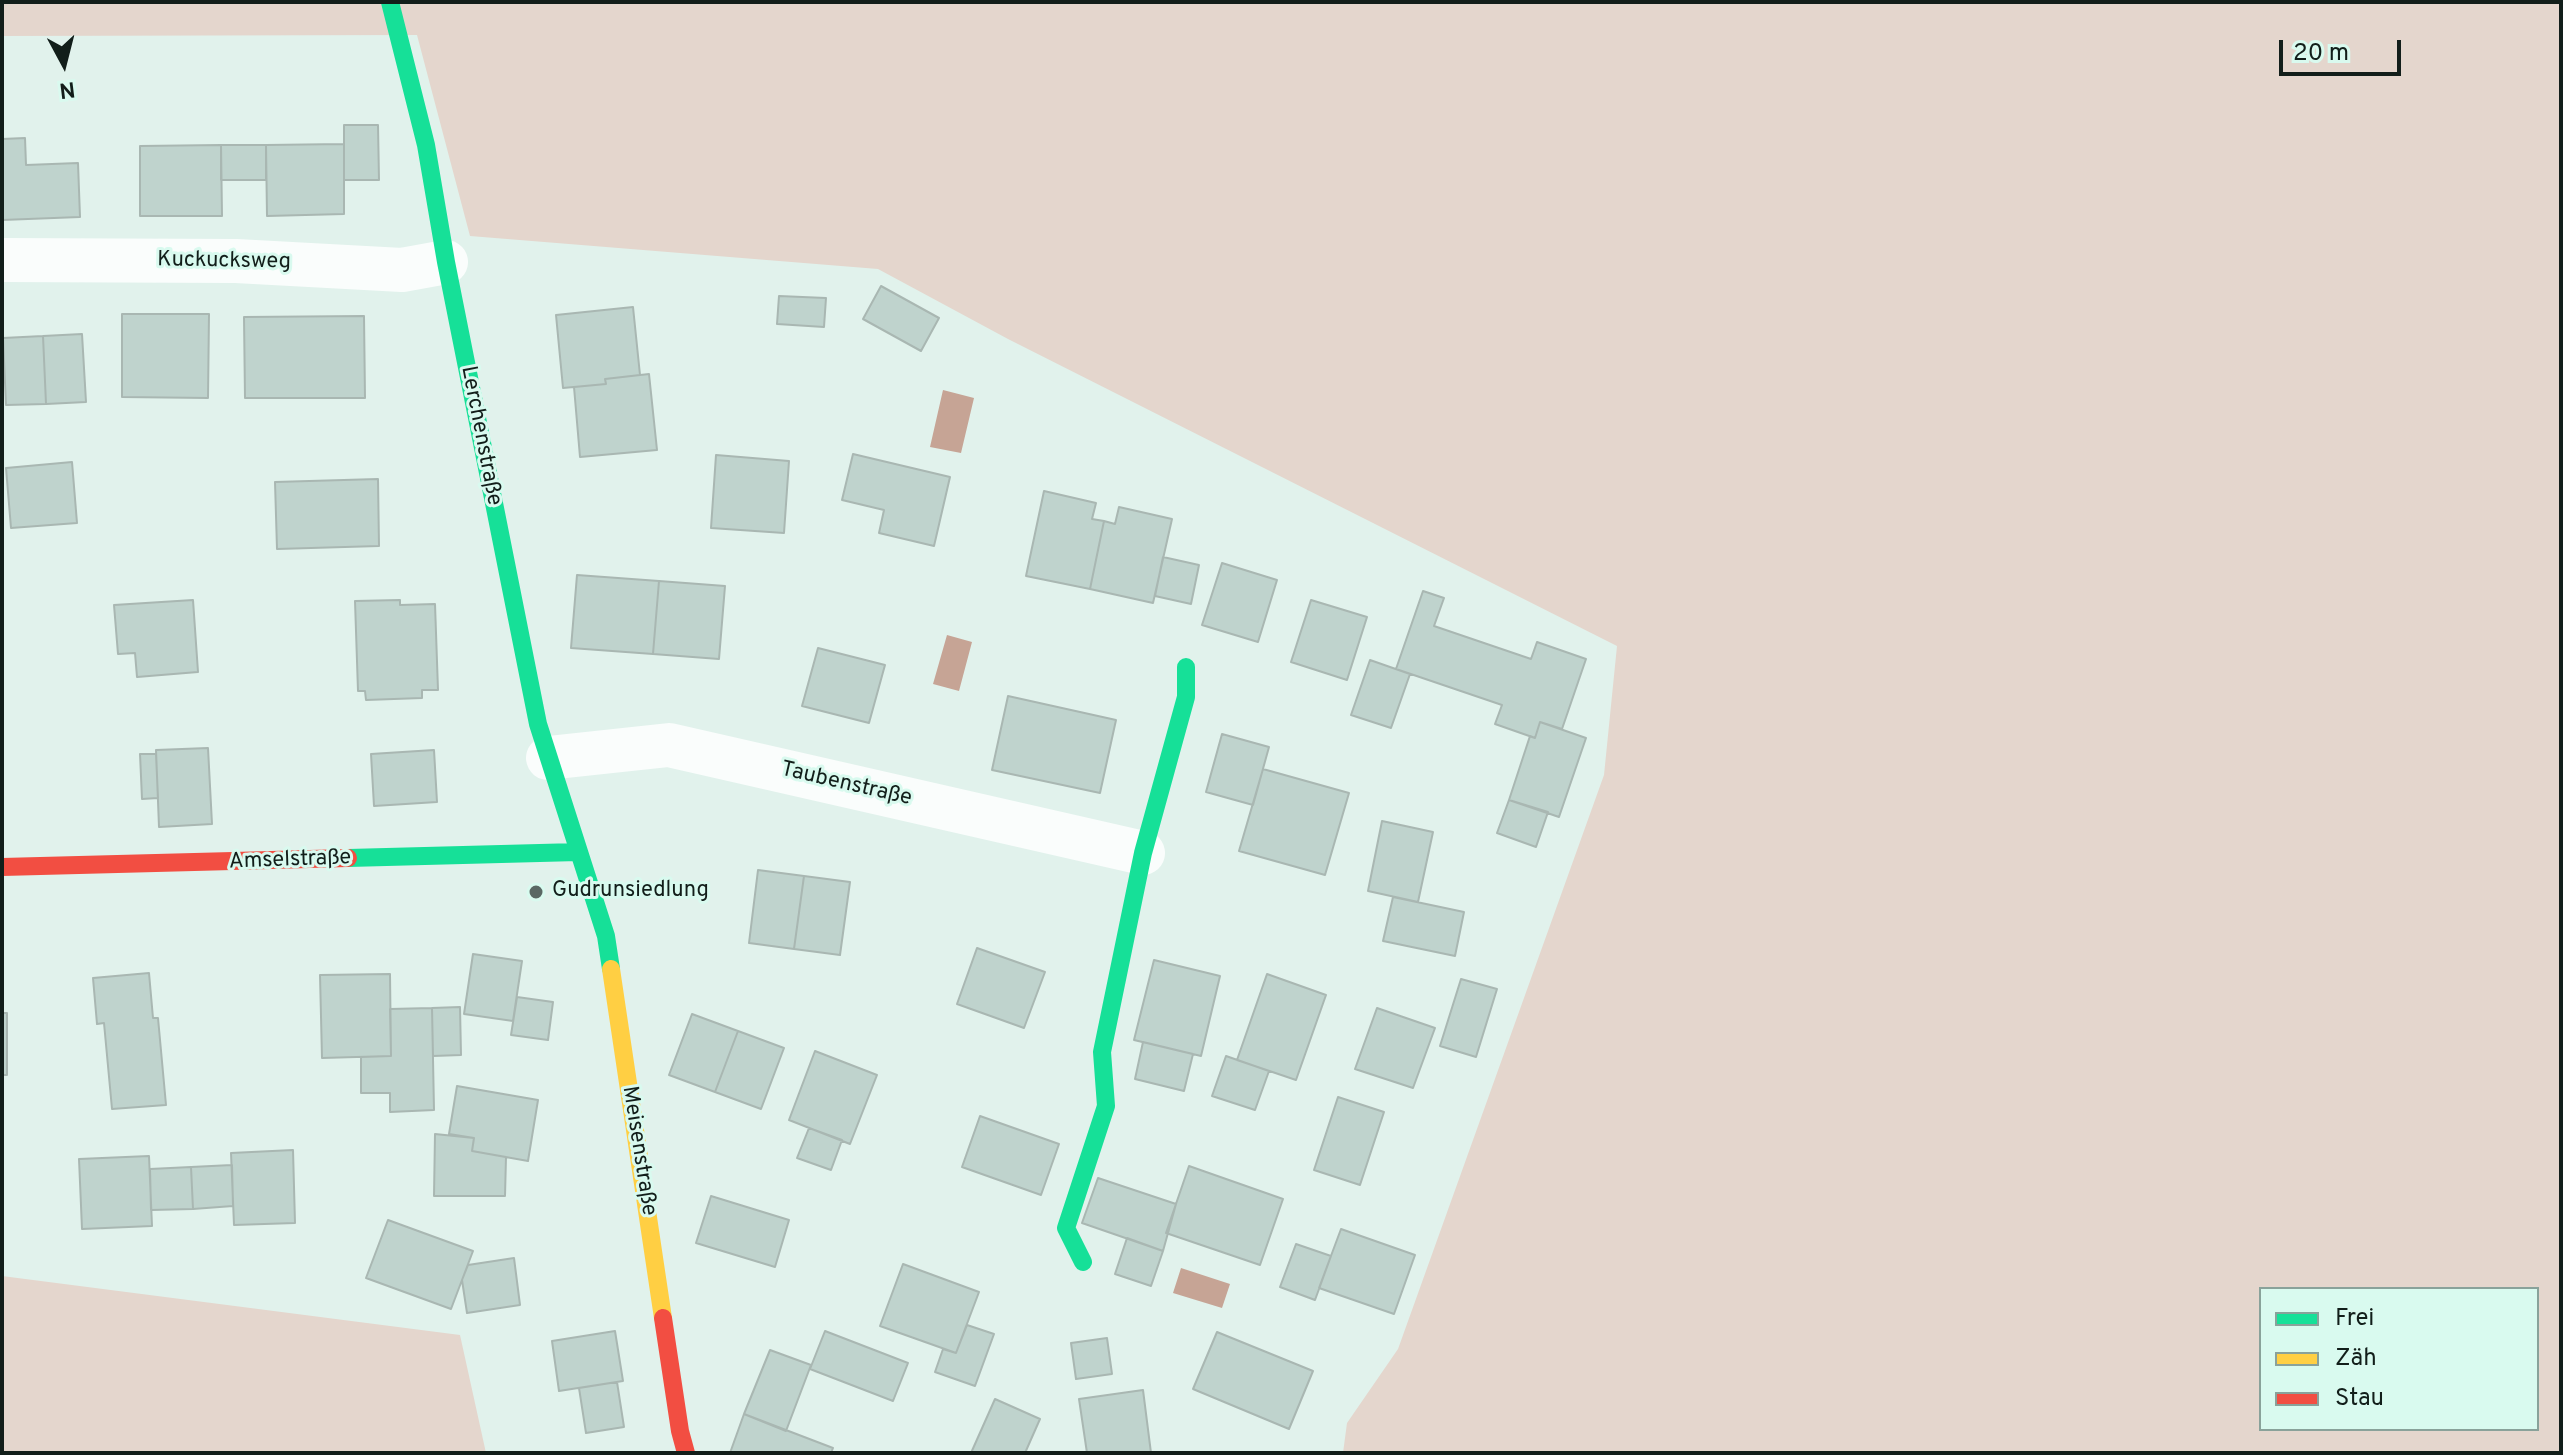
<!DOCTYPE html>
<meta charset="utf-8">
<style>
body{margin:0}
#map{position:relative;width:2563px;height:1455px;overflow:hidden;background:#e1f2ec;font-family:Overpass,sans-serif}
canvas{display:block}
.frame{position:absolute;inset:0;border:4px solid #121e1a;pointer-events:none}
.legend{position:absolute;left:2259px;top:1287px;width:280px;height:144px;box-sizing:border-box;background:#d9faef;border:2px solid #89a29a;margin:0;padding:10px 14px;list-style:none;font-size:24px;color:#121e1a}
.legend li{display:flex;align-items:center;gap:16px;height:40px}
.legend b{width:40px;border:2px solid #89a29a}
.north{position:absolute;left:24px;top:24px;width:80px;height:80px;-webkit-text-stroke:6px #d9faef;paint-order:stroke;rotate:173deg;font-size:22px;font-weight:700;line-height:32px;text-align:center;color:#121e1a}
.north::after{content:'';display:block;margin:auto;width:28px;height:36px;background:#121e1a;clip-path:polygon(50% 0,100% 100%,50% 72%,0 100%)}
.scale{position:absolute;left:2279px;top:40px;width:122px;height:36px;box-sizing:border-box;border:4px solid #121e1a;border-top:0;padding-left:10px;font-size:24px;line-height:28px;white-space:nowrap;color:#121e1a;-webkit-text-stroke:6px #d9faef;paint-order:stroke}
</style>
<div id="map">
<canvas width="2563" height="1455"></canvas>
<div class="frame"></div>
<ul class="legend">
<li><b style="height:10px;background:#16e098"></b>Frei</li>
<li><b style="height:10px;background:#ffcf43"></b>Zäh</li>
<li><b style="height:10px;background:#f24e42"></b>Stau</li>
</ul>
<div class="north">N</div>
<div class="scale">20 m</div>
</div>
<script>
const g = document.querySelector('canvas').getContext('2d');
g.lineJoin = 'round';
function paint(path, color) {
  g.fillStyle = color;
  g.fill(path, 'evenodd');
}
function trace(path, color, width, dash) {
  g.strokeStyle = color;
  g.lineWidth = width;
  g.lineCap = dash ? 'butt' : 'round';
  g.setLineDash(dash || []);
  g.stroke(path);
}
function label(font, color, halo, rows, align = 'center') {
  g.font = font + ' Overpass,sans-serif';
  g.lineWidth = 6;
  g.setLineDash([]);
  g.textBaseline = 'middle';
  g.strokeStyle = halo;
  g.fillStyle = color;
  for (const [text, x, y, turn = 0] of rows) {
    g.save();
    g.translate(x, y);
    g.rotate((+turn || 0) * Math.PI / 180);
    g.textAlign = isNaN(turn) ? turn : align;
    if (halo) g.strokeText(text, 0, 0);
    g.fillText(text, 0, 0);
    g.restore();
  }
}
paint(new Path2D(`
 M2,2H2561V1453H1343L1347,1423L1398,1349L1604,775L1617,646L1008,339L878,269L470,236L417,35L2,36ZM2261,1289H2537V1429H2261Z
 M2,1276L460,1335L486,1453H2Z`), '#e4d6cd');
paint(new Path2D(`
 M943,390L974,398L961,453L930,447Z
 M947,635L972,642L959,691L933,684Z
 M1181,1268L1230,1284L1222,1308L1173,1293Z`), '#c6a495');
const building = new Path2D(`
 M344,125H378L379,180H344Z
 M25,138L26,165L78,163L80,217L2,220V139Z
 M344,144V214L267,216L266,145Z
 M221,145L222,216H140V146Z
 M221,145H266V180H221Z
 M881,286L939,318L921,351L863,319Z
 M779,296L826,298L824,327L777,324Z
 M633,307L640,375L605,379L606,384L563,388L556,315Z
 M122,314H209L208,398L122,397Z
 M364,316L365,398H245L244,317Z
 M82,334L86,402L46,404L43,336Z
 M43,336L46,404L6,405L3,338Z
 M649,374L657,450L580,457L574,387L606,384L605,379Z
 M853,454L950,477L934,546L879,533L884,510L842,500Z
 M716,455L789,461L784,533L711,528Z
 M72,462L77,523L11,528L6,468Z
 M378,479L379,546L277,549L275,482Z
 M1044,491L1096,503L1092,519L1104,521L1090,589L1026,576Z
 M1119,507L1172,519L1153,603L1090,589L1104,521L1115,524Z
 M1163,557L1199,565L1191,604L1155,596Z
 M1222,563L1277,580L1258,642L1202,625Z
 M577,575L659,581L653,654L571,648Z
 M659,581L725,586L719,659L653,654Z
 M1423,591L1444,598L1434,626L1531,659L1537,642L1586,659L1562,729L1540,722L1535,738L1495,724L1502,705L1396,669Z
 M193,600L198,672L137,677L135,653L118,654L114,605Z
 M400,600V605L435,604L438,690H422V698L366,700L365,691H358L355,601Z
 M1311,600L1367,617L1347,680L1291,662Z
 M818,648L885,665L869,723L802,706Z
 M1370,660L1410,674L1391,728L1351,715Z
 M1008,696L1116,720L1100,793L992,770Z
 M1540,722L1586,738L1559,817L1509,800L1530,736L1535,738Z
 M1222,734L1269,747L1253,805L1206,792Z
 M208,748L212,824L159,827L156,750Z
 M434,750L437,802L374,806L371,754Z
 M140,754H156L158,798L142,799Z
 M1263,769L1349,793L1325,875L1239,851Z
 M1509,800L1548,812L1536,847L1497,833Z
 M1382,821L1433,832L1418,902L1368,891Z
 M758,870L804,876L794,949L749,943Z
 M804,876L850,882L840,955L794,949Z
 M1393,897L1464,912L1455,956L1383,941Z
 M977,948L1045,972L1024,1028L957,1004Z
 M473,954L522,961L513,1021L464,1014Z
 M1154,960L1220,976L1201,1056L1134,1040Z
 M149,973L153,1018H158L166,1105L112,1109L104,1023L97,1024L93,978Z
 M390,974L391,1056L322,1058L320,975Z
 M1267,974L1326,995L1296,1080L1237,1060Z
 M1461,979L1497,989L1476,1057L1440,1046Z
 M517,997L553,1002L548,1040L511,1035Z
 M460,1007L461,1055L433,1056L432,1008Z
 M432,1008L434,1110L390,1112V1093H361V1057L391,1056L390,1009Z
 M1377,1008L1435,1028L1413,1088L1355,1069Z
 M2,1013H7V1075H2Z
 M692,1014L738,1031L715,1092L669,1075Z
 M738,1031L784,1048L761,1109L715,1092Z
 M1143,1042L1193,1054L1184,1091L1135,1079Z
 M815,1051L877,1075L850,1144L789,1120Z
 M1226,1056L1269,1071L1255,1110L1212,1096Z
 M457,1086L538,1100L528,1161L472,1151L474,1138L449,1134Z
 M1338,1097L1384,1112L1360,1185L1314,1170Z
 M980,1116L1059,1144L1041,1195L962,1167Z
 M809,1128L842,1140L831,1170L797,1158Z
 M435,1134L474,1138L472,1151L506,1157L505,1196H434Z
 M293,1150L295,1223L234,1225L231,1153Z
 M149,1156L152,1226L82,1229L79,1159Z
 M232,1165L233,1206L193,1209L191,1167Z
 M1189,1166L1283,1199L1260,1265L1166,1233Z
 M191,1167L193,1209L151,1210L150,1169Z
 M1098,1178L1176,1204L1163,1251L1082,1223Z
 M711,1196L789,1220L775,1267L696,1243Z
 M388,1220L473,1251L451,1309L366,1278Z
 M1341,1229L1415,1255L1394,1314L1319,1288Z
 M1127,1238L1163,1251L1151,1286L1115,1274Z
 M1296,1244L1331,1256L1315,1300L1280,1287Z
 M514,1258L520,1305L467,1313L462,1280L468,1265Z
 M903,1264L979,1292L956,1353L880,1326Z
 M967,1325L994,1334L975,1386L935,1372L943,1349L956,1353Z
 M615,1331L623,1381L559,1391L552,1341Z
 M825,1331L908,1363L893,1401L810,1369Z
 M1217,1332L1313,1371L1289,1429L1193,1389Z
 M1107,1338L1112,1374L1076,1379L1071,1343Z
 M770,1350L811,1365L786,1431L744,1414Z
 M617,1382L624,1427L586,1433L579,1388Z
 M1143,1390L1151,1453H1087L1079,1399Z
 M995,1399L1040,1419L1025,1453H971Z
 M744,1414L833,1448L831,1453H730Z`);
paint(building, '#bfd3cd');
trace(building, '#a9b7b2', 2);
trace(new Path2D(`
 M2,260L236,261L402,270L446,262
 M548,758L669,745L1143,853`), '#fafdfc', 44);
trace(new Path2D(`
 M390,2L426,145L446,262L538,724L606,936L611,969
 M348,858L578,852
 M1083,1262L1066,1228L1106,1106L1102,1052L1143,853L1186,697V667`), '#16e098', 18);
trace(new Path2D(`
 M611,969L663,1318`), '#ffcf43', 18);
trace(new Path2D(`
 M2,867L348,858
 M663,1318L680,1431L686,1453`), '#f24e42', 18);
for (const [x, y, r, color] of [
 [536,892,8,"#5a6864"]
]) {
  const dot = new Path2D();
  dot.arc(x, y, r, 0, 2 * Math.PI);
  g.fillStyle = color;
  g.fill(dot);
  trace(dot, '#d9faef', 3);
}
label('22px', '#121e1a', '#d9faef', [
 ["Kuckucksweg",224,262,1],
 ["Lerchenstraße",480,436,79],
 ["Taubenstraße",846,785,13],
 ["Amselstraße",290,861,-2],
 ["Meisenstraße",638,1151,81]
]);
label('22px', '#121e1a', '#d9faef', [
 ["Gudrunsiedlung",552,892]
], 'left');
</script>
